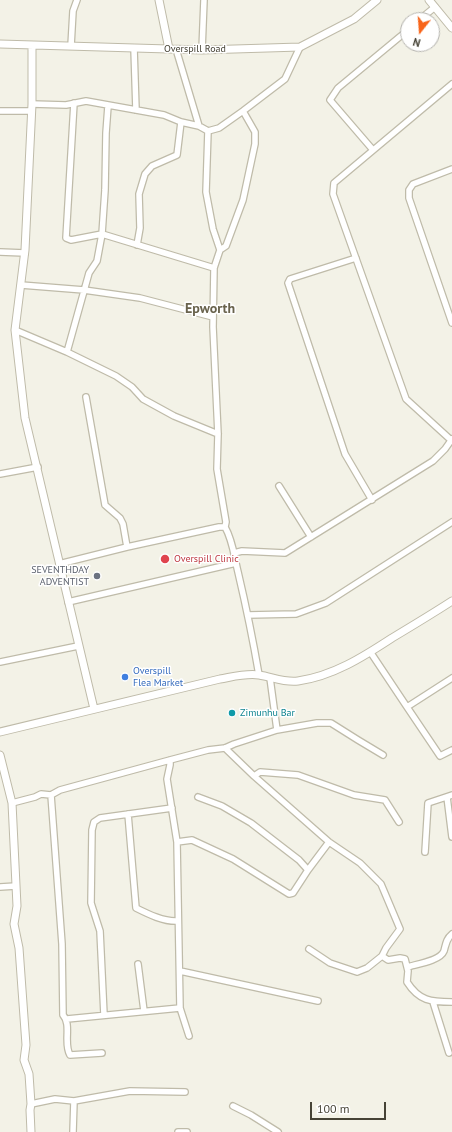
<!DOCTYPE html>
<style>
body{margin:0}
#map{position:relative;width:452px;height:1132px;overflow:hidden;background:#f3f2e7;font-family:"PT Sans",sans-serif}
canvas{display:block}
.north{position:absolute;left:400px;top:12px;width:40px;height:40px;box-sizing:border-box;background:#fff;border:1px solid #b5b4af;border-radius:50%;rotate:197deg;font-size:11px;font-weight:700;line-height:16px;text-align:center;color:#464336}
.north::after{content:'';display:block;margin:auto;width:14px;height:18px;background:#f86419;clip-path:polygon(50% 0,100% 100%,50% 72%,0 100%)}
.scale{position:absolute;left:310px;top:1102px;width:76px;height:18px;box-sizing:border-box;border:2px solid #464336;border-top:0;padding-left:5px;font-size:12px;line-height:14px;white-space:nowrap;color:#464336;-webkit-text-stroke:3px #fff;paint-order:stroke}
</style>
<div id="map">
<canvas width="452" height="1132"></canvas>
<div class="north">N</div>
<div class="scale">100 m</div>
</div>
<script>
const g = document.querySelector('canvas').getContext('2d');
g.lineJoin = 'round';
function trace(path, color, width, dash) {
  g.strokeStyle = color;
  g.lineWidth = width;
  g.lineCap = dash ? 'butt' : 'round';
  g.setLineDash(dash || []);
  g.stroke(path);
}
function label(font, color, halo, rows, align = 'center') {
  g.font = font + ' "PT Sans",sans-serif';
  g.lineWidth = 3;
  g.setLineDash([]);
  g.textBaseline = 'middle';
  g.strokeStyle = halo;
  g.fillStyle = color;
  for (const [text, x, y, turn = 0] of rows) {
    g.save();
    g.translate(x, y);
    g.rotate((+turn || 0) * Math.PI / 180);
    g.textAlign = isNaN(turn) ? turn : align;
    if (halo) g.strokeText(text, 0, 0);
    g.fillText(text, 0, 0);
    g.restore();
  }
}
const minor = new Path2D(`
 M419,20L435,7
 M71,46L73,11L77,0
 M134,48L136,110
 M176,49L199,126L208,131
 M202,50L204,0
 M452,84L334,183L333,194L406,399L452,441
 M74,103L66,238L71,240L102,234L214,268
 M32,104L66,105L86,101L164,115L181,122L199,126
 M0,111H31
 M373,150L330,100L338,88L408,30
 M452,169L413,184L409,190V198L452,323
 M137,245L140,228L139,194L145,174L152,166L177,155L181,122
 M220,250L226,246L243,200L255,144V132L243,111
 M0,252L25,253
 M356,258L290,279L288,283L345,454L372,500
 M21,285L84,290L140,298L213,317
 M15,330L67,352L116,376L132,387L143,399L174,416L218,434
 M67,352L89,273L97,261L102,234L105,190L106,133L108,106
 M86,397L105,505L120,518L123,524L127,547
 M0,474L38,467
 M279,486L311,537
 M225,527L226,522L217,469L218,434L213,327L214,268L220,250L213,229L206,192L208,131L219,128L243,111L285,79L300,47
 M234,553L242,551L285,553L433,461L445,449L452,439
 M59,564L127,547L219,527H225C233,541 234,556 238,572C246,606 253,640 259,675
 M68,602L236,563
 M248,615L296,614L326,603L452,522
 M371,653L407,707L452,678
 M0,662L78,646
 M270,678L277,730
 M407,707L440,756L452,750
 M225,748L254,776L329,842L360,863L381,884L400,929L386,948L382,956L367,968L357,972L330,963L309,949
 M170,760V765L167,779L177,842L180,1008L189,1036
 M254,776L260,772L298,775L354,795L385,800L399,822
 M51,795L62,944L63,1015C72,1025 63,1043 70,1055L102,1053
 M198,797L222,806L251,823L299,860L308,870
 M447,797L452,837
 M12,803L35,797L41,794L51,795L60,790L170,760L208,750L225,748L234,744L277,730L317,723H331L358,740L383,755
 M128,814L136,908C148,914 164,922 178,921
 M177,842L192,840L233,859L289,894L293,893L308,870L329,842
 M425,852L428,803L452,795
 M0,887L16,886
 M382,956L388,960L400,958L405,959L408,971L407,982C419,1001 431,1002 452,1002
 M138,964L144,1011
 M407,967C417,964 440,961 444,951C446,944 446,939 452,934
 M180,971L318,1001
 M433,1002L449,1053
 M104,1015L100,931L91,903L92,830L94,822L100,818L172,808
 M67,1019L180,1008
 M31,1104L55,1099L74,1101L130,1091L185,1092
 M233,1106L251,1115L278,1132
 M73,1132L74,1101
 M178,1132H187`);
const tertiary = new Path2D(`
 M159,0L169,49
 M429,0L452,28
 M0,44L202,50L300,47L354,19L377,0
 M32,45V104L25,250L15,330L25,418L94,709
 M0,732L220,679C232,677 246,673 259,675C272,677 285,683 298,681C333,676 363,657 392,638C412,626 432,614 452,601
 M0,755L12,803L17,906L14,924L19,948L26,1045L24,1060L29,1074L31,1104L30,1110L31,1132`);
trace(minor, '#bfbba9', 8);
trace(tertiary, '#bfbba9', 9);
trace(minor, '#fff', 5.5);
trace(tertiary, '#fff', 7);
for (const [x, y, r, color] of [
 [165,559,5,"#e0444e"],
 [97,576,4,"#6b7280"],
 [125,677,4,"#3f7fe0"],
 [232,713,4,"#0f9aa8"]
]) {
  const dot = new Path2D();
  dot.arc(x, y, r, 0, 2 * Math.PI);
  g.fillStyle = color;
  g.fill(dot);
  trace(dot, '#fff', 1.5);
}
label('10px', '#464336', '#fff', [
 ["Overspill Road",195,49]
]);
label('10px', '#be3a42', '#fff', [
 ["Overspill Clinic",174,559]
], 'left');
label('10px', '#5b616d', '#fff', [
 ["SEVENTHDAY",89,570],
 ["ADVENTIST",89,582]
], 'right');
label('10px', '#366cbe', '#fff', [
 ["Overspill",133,671],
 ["Flea Market",133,683]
], 'left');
label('10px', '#0d838f', '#fff', [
 ["Zimunhu Bar",240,713]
], 'left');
label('bold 14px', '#69634d', '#fff', [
 ["Epworth",210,309]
]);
</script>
